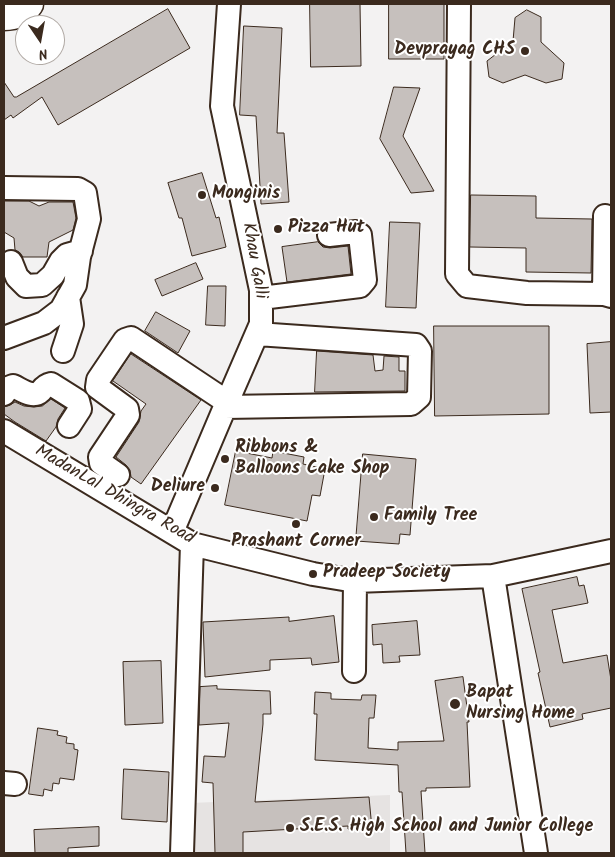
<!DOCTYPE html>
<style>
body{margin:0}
#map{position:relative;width:615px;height:857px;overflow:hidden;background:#f3f2f2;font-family:Kalam,sans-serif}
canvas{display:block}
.frame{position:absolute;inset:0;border:5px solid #3b2a1e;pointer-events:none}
.north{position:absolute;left:15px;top:15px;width:50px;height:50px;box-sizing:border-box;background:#fff;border:1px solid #b1aaa5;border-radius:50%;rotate:168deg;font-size:14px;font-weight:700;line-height:20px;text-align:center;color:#3b2a1e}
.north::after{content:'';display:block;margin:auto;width:18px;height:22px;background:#3b2a1e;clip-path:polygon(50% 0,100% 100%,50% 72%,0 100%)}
</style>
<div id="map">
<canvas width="615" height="857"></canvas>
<div class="frame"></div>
<div class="north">N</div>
</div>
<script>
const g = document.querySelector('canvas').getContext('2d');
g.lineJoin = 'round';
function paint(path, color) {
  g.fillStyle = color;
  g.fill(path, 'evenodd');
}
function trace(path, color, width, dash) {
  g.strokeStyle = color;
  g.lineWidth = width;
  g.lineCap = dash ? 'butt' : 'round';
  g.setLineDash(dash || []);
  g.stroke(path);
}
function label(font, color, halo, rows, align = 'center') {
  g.font = font + ' Kalam,sans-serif';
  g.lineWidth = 4;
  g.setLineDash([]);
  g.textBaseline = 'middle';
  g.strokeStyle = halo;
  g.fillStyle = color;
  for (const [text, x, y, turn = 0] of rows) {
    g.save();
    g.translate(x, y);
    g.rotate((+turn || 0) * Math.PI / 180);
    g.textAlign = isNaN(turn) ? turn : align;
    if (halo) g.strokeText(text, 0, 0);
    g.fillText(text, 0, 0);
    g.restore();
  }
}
paint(new Path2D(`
 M390,795V853H190V803Z`), '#e6e3e2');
const building = new Path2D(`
 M310,4H360L361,66L311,67Z
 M389,4H444V59H389Z
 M168,9L190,48L58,125L42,97L13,118L11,115L4,120V82L14,97H16Z
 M527,10L541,17V42L564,63L562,79L546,83L525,75L503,83L489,77L487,61L513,41L515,18Z
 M244,26L282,28L277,133H284L289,202L261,204L256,116L240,115Z
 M394,87L420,88L403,136L434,191L411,193L380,139Z
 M202,173L216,218L219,217L226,247L192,256L182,218H179L168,183Z
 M471,195L536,196V218L592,219L591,273L526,272V248L470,247Z
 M4,201H29L39,206L49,202H73L76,218L73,230L49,242L47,257H23L19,252L15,250L14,238L4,232Z
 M390,222L420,223L416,308L386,307Z
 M318,242L323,247L330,248L348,246L351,274L287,282L282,247Z
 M196,263L203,279L162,296L155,280Z
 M208,286H226L225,326L206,325Z
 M156,312L190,331L178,353L145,331Z
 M434,326H549V414L435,416Z
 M611,342V412L590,413L587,344Z
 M317,351L373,355L375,371L383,370L384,356L399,357V371H405V391L315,392Z
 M131,354L201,400L141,484L131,477L130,470L126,465L116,457L139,422L141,411L146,404L113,381Z
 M51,399L65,408L58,419L56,427L46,441L15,422L4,414V407L10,405L15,402L24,406L34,407L42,406Z
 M236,451L272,458L273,451L304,457L303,464L325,469L320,496L312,495L307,521L225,505Z
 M363,454L416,459L410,535L400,534L399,544L356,541Z
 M577,577L579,586L584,585L588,603L552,610L563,663L607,655L611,680V708L582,714L583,719L550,727L538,673L540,672L522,589Z
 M334,616L339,662L312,665L311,658L270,660V670L205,677L203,622L289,617V621Z
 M417,621L420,655L399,656L400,662L383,663L382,644L373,645L372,625Z
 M161,661L163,723L125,725L123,662Z
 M463,677L469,722H467L470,787L426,788V791H421L425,853H406L402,792H399L398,765L315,760L317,714H314L315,692L331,693V699L361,700L362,695H376L374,718H369L368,748L398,750V742L444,741L435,681Z
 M217,686V689L270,691L271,714H263V724L255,802L369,797L372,829H348V826L243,832V853H215L213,783L202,782L204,756L225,757L229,723L199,725L200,687Z
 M38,728L58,731L57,735L67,737L66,743L74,744V749L78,750L74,780L60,778L59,784L53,783L52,791L44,789L43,796L29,794Z
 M124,769L169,772L167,822L122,819Z
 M99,827V846L68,848V853H35L34,830Z`);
paint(building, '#c6c0bd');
trace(building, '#3b2a1e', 1);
const minor = new Path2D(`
 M459,4L457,274L467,286L527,293L604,294L611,296
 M4,188L78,189L85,193L89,219L79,257L75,285L61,310L44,323L4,338
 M11,262L17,277L26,286L42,285L53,275L61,261L67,255L81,251
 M604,294L605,216
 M261,298L360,286L365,280L360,235L356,232L329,235
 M63,351L72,324L68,297
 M4,394L8,388L13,386C22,390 33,399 41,391C44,387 46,385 51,384L78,401L80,409L69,426
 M225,407L411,404L419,397L420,351L416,345L257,334
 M4,431L192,544L313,574L355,581L493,576L611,551
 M118,475L101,463L100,457L128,415L127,409L97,387L98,380L125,340L131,338L227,402
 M172,532L225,407L261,324V290L222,106L229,4
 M493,576L536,853
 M354,671L355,581
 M4,783L15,784
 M182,853L192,544`);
const major = new Path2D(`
 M4,16C15,16 23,13 29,4`);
trace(minor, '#3b2a1e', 26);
trace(major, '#3b2a1e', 31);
trace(minor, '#fff', 22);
trace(major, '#fff', 28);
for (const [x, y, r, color] of [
 [525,51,5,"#3b2a1e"],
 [202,195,5,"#3b2a1e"],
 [278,229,5,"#3b2a1e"],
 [225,459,5,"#3b2a1e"],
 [215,488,5,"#3b2a1e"],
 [374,517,5,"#3b2a1e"],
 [296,524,5,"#3b2a1e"],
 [313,574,5,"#3b2a1e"],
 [455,704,6,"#3b2a1e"],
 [290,828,5,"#3b2a1e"]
]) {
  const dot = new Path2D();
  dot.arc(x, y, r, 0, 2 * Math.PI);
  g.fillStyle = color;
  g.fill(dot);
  trace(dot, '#fff', 2);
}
label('bold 18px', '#3b2a1e', '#fff', [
 ["Devprayag CHS",515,51,"right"],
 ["Monginis",212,195],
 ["Pizza Hut",288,229],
 ["Ribbons &",235,449],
 ["Balloons Cake Shop",235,470],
 ["Deliure",205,488,"right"],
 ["Family Tree",384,517],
 ["Prashant Corner",296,543,"center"],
 ["Pradeep Society",323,574],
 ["Bapat",466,694],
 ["Nursing Home",466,715],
 ["S.E.S. High School and Junior College",300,828]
], 'left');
label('18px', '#3b2a1e', '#fff', [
 ["Khau Galli",253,261,80],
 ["MadanLal Dhingra Road",114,496,30]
]);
</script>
